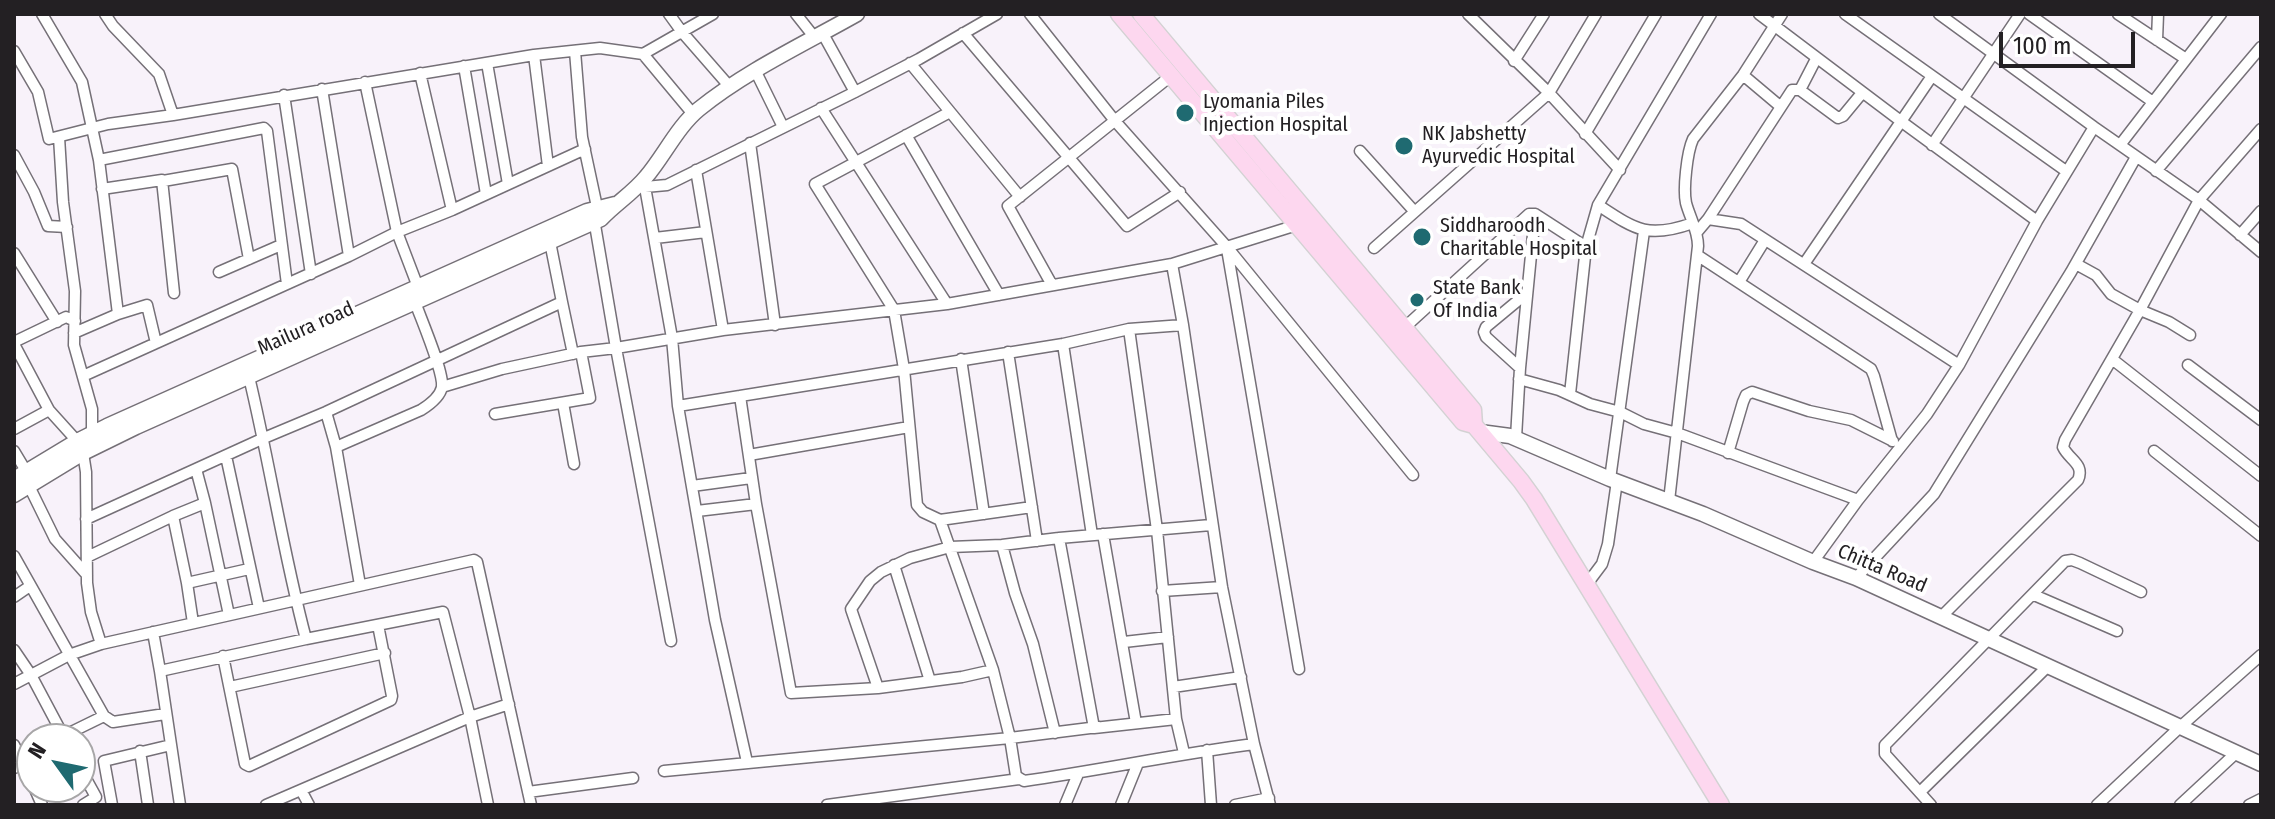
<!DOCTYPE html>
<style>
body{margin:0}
#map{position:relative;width:2275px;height:819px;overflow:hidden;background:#f8f2fa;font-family:"Fira Sans Condensed",sans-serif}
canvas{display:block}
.frame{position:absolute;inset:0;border:16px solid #232023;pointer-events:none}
.north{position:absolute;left:16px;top:723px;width:80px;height:80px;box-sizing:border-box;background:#fff;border:2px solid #a7a6a7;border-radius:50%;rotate:303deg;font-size:22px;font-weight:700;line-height:32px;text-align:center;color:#232023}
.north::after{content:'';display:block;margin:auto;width:28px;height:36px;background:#1f6a71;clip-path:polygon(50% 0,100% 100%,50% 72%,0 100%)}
.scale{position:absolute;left:1999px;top:32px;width:136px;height:36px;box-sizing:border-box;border:4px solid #232023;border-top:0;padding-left:10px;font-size:24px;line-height:28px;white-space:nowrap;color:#232023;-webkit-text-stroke:6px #fff;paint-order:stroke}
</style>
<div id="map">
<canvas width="2275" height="819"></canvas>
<div class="frame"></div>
<div class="north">N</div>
<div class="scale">100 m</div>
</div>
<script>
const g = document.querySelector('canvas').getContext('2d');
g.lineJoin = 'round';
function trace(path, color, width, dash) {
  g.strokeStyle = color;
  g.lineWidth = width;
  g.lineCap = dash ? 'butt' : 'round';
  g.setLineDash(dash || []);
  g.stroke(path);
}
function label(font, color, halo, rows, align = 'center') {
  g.font = font + ' "Fira Sans Condensed",sans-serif';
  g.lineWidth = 8;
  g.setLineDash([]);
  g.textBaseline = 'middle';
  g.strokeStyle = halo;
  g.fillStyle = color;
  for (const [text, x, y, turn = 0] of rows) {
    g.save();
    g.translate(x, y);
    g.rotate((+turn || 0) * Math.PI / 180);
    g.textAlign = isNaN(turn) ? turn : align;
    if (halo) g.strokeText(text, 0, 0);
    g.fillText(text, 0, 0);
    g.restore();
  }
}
const street = new Path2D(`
 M42,14L82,82L99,160
 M105,14L113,26L159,74L173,115
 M669,14L682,32L730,87
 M796,14L815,38
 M1030,14L1115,121L1227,247L1413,475
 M1468,14L1549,93L1620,170
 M1759,14L1902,122L2037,221
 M1845,14L2066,171
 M1939,14L2094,127L2199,200L2261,252
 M2029,14L2153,102
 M2118,14L2186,59
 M963,33L1127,226L1180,192
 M823,34L855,92
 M2157,40L2158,14
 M14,51L38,92L49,139L108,124L173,115L534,55L600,48L643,54L713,14
 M575,51L582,137L597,207
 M643,54L693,114
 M534,55L548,166
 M1514,61L1544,14
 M487,63L508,184
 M910,63L1020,197
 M464,66L486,194
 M756,72L783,127
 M420,73L452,210
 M1743,75L1781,107
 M365,82L397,232L418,287
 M322,89L349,256
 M1800,90L1816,59
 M284,95L311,274
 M821,108L947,304
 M1585,134L1656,14
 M906,135L999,295
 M59,137L63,202L75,291L74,345L92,409V434
 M750,143L775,325
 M1932,145L2020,14
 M2120,145L2221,14
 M1360,151L1414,211
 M14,155L34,192L48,226L67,227
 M696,170L723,330
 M2156,171L2261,47
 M163,181L232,169L249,259
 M643,183L645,187L667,185L855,92L919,59L997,14
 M645,187L672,338L678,406L715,620L747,762
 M102,189L162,180L174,293
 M1598,205C1636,230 1648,239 1693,223
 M594,219L616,348L671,641
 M1708,219L1741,224L1959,365
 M1697,232L1708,219L1792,90H1800L1838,118L1843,116L1862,93
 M2240,235L2261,211
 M655,238L706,232
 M1374,248L1549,93L1596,14
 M1227,249L1299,669
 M14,253L57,322
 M1697,255L1871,369L1874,376L1892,441
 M1804,264L1932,76
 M2076,264L2096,275L2111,294L2140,310L2169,322L2190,335
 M219,272L281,245
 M1739,282L1765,240
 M1052,285L1008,206L1172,75
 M562,302L573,354
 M118,314L99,160L264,128L267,131L287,284
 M1183,325L1222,587L1254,744L1270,805
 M1404,328L1529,214H1535L1586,247
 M1129,329L1157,530L1176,719L1184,753
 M74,333L118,314L147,305L156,343
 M14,342L66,317L75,321
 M14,344L49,410L77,441L83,453L86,472L87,583L91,612L101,644L69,655L14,684
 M1063,344L1092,535
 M1008,352L1037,541
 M961,359L984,514
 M2112,359L2261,476
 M2188,365L2261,420
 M1520,368L1486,337L1484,332L1486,327L1527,293
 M83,376L349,256L397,232L452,210L585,149
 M249,377C270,464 283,553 306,639L443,612L470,717L488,805
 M1519,379L1559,390L1590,404L1620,412L1644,424L1677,433L1858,500
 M442,387L502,369L581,352L616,348L723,330L947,304L1172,264L1300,224
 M1570,394L1586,247L1598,205L1711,14
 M740,396L756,504L791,693L878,688L962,677L993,670
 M563,403L574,464
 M678,406L1063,344L1129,329L1183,325L1172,264
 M326,412L336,447L360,585
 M495,414L590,398L581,352
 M14,429L49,410
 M1516,438L1520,368L1535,214
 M336,447L421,410C429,405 440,397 442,387C444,372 421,319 415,302
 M14,451L26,471
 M2154,451L2261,536
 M1728,453L1743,402L1746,395L1752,392L1809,411L1851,420L1893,441
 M749,455L909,427
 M226,456L259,608
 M1610,479L1644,231
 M29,486L55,539L87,575
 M692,486L751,478
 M1669,501L1698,246C1698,230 1690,218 1686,203C1683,189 1687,152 1693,139L1743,75L1782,14
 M205,503L229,615
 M1032,507L940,520L993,670L1010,738L1016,776L1024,781C1101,770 1177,754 1254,744
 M697,511L756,504
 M173,516L187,583L249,569
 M86,519L264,438L326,412L562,302L550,242
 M940,520L923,512L917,505L904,369L894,310L815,184L950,112
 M1103,534L1136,723
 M1059,538L1094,728L1176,719
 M1002,545L1015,593L1033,644L1055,733
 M14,556L104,716L57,739
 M87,557L173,516L205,503L196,469
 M1813,562L1858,500L1927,414L1959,365L2037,221L2094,127
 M894,565L930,681
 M1856,578L1934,494L2071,272L2136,157
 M187,583L193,623
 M1587,584L1602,564L1608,544L1617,481
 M1162,591L1222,587
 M2034,595L2117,631
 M14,597L30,586
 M1941,617L2078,480C2085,464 2069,460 2063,447L2065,440L2140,310L2199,200L2261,129
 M153,632L160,671
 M1124,642L1168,637
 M101,644L474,560L477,562L531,805
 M14,650L31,675L65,739
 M223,656L245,764L249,766L391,700L392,696L378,625
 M230,687L385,653
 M1173,687L1241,677
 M878,688L851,609L870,581L881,572L910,558L950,547L1002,545L1059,538L1211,525
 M104,716L113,722L165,714
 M14,745L32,781
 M1207,750L1211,805
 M140,751L148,805
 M14,768L32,756
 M80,768L96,797L83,805
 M664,771L1010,738L1098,727
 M34,787L42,805
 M301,790L309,805
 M528,792L633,778
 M1920,792L2048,666
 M112,805L104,761L171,745
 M180,805L160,671L306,639
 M266,805L470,717L509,704
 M827,805L1019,779
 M1065,805L1078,774
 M1121,805L1138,763
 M1235,805L1269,798
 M1931,805L1885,754V745L2065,561L2072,560L2080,563L2141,592
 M2097,805L2180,727L2261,655
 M2180,805L2236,753
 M2249,805L2261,799`);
const secondary = new Path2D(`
 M1480,432L1510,436L1610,479L1703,514L1813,562L1856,578L2261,764
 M14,479L77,441L107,426L587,211L615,204
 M14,495L83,453L136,427L601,219C615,204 633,193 646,177C664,156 677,127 699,109C746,71 804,44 857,14`);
const primary = new Path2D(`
 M1119,14L1463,422L1474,425L1521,481L1534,499L1721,805
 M1141,14L1473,410L1474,425`);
trace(street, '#757077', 13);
trace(secondary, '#757077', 17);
trace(primary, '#d3d2d3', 19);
trace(street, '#fff', 10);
trace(secondary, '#fff', 14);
trace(primary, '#fdd7ef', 16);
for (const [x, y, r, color] of [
 [1185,113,10,"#1f6a71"],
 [1404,146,10,"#1f6a71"],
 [1422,237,10,"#1f6a71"],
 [1417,300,8,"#1f6a71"]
]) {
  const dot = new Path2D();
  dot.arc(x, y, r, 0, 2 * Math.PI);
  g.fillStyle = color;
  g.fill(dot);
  trace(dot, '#fff', 3);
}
label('20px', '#232023', '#fff', [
 ["Lyomania Piles",1203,102],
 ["Injection Hospital",1203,125],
 ["NK Jabshetty",1422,134],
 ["Ayurvedic Hospital",1422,157],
 ["Siddharoodh",1440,226],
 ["Charitable Hospital",1440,249],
 ["State Bank",1433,288],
 ["Of India",1433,311]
], 'left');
label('20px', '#232023', '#fff', [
 ["Mailura road",306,329,-24],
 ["Chitta Road",1882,569,23]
]);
</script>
